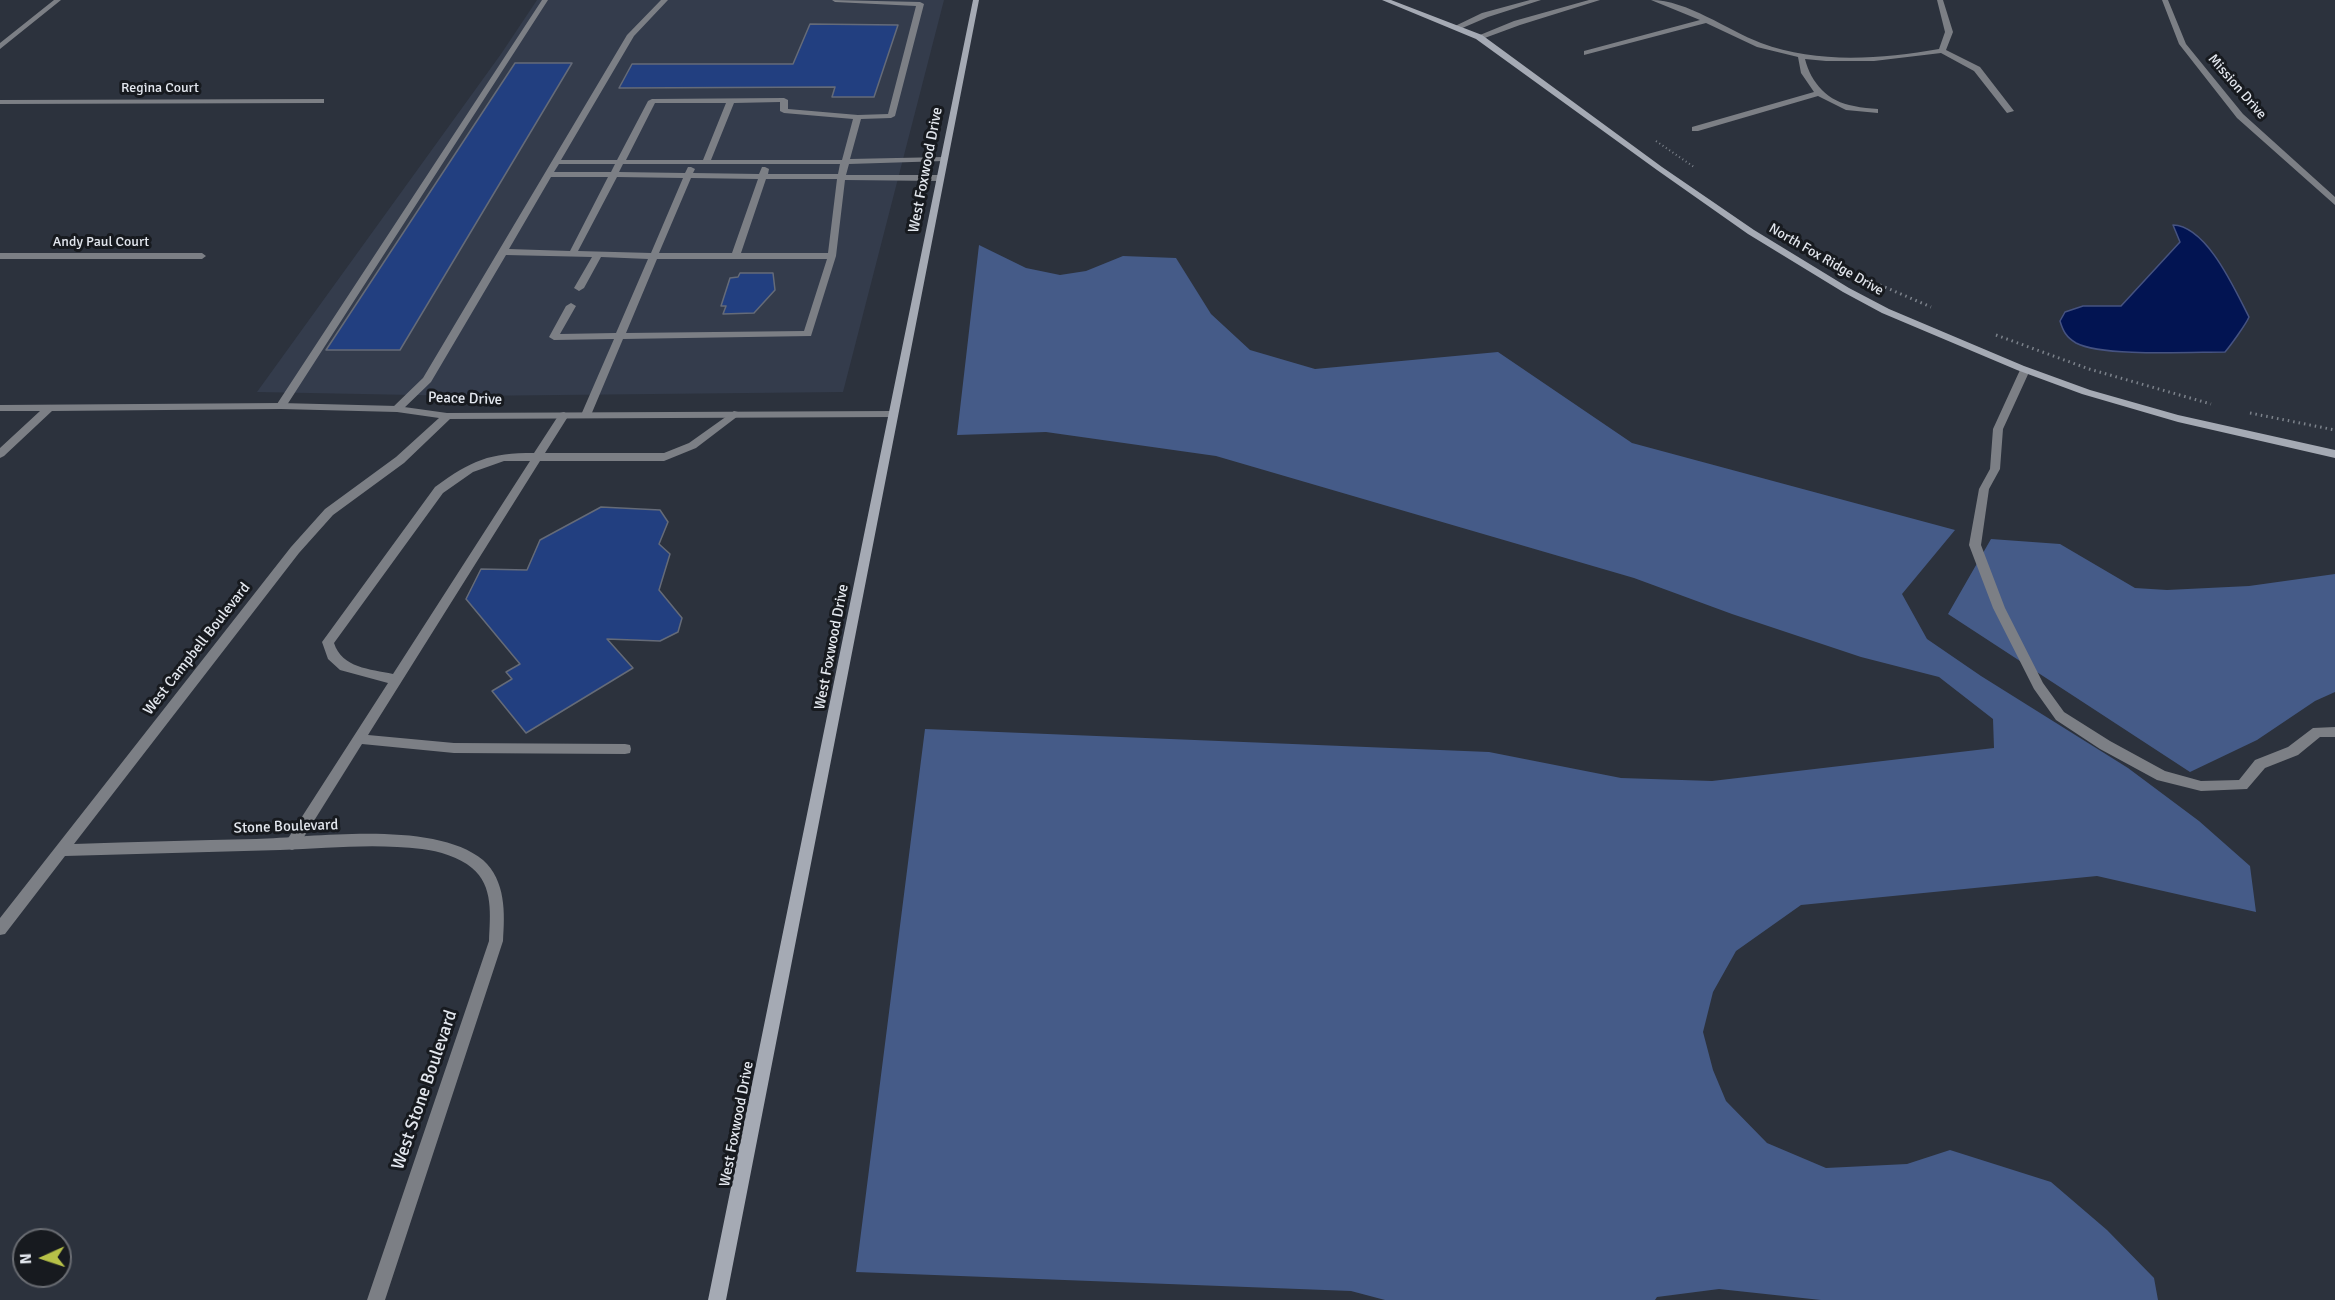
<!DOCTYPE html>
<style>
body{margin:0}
#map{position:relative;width:2335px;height:1300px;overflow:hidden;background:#2c323d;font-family:Signika,sans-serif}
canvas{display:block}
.north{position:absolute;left:12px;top:1228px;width:60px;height:60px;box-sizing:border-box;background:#171a1f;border:2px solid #696c72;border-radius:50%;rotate:267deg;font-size:16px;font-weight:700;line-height:24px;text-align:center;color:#e3e7ee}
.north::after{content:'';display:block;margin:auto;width:21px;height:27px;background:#b7c148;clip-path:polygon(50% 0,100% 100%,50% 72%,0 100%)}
</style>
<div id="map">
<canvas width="2335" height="1300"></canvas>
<div class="north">N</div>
</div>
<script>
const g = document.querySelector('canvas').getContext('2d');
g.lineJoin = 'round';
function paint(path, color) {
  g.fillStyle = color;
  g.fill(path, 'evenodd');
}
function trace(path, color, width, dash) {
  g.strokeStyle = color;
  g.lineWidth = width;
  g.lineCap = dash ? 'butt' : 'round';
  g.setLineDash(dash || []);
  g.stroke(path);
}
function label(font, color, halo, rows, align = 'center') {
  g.font = font + ' Signika,sans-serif';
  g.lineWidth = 6;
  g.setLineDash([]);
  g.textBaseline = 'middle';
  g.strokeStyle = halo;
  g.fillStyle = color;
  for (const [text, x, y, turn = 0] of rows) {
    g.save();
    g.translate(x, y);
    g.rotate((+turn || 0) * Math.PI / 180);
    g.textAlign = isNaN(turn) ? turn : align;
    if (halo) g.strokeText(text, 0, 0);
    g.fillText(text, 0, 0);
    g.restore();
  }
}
paint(new Path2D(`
 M537,0H944L843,392L466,396L257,392L501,54Z`), '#343c4c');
paint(new Path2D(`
 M979,245L1026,268L1060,275L1086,271L1123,256L1176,258L1211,314L1250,350L1315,369L1498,352L1632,443L1955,530L1902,594L1927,639L1981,676L2128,768L2199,821L2250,866L2256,912L2097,876L1801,905L1736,951L1713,992L1703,1032L1713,1070L1726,1101L1767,1143L1826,1168L1907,1164L1950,1150L2051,1182L2107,1230L2154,1278L2158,1300H1821L1719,1289L1657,1297L1655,1300H1385L1351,1291L856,1272L925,729L1489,752L1621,778L1712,781L1994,748L1993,719L1939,677L1861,657L1732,614L1634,578L1216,456L1046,432L957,435Z
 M1991,539L2060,544L2135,588L2167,590L2249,586L2335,574V692L2315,701L2257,740L2190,772L1948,614Z`), '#455b88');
const water = new Path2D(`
 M2173,225C2207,226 2235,290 2249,317C2246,324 2231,345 2225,352C2192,352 2102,357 2076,343C2066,337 2063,331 2060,321L2065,312L2083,306H2121L2180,242Z`);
paint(water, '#021452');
trace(water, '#465381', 1.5);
const building = new Path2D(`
 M810,24L898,25L874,97H832L835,87L619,88L632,64H793Z
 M515,63H572L400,350H326Z
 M740,273H773L775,290L754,313L723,314L726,306H721L730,278L738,277Z
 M601,507L660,510L668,522L659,544L670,554L659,590L682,618L678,632L660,641L607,639L633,668L526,733L492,691L512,679L506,672L520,664L466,599L481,569L527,570L540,540Z`);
paint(building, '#223f80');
trace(building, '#656b78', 1.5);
trace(new Path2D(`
 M1656,141L1694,167`), '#7c828b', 2, [1, 3]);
trace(new Path2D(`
 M1880,285L1931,307
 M1996,335L2089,369L2211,404
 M2250,413L2335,430`), '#7c828b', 3, [1.5, 4]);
paint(new Path2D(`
 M542,0H548L285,408H277V404Z
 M661,0H668L634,36L561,160H617L648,101L652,99L784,98L788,100V109L858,115L888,114L916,6L835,2L832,0L920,2L924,4L895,116L891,118L861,119L850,159L944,157L948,159L944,161L849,164L846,175H940L944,178L940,181L845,180L836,256L811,336L623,339L591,415L586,418L581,415L614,339L554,340L549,337L566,306L571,303L576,306L560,334L616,333L648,259L601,257L584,288L579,291L574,288L592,257L506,255L431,382L401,411H393V407L423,378L627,35ZM780,102V111L784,113L853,119L842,160H711L734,103ZM655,103H726L703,160H626ZM559,164H615L611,172H554ZM623,164H840L838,174H768L769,169L765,167H762L759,174L693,173L695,169L691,167H688L685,173L619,172ZM551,177H608L570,251L509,249ZM617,177L683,178L651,253L578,251ZM691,178L758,179L732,253H659ZM766,179H837L828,253H741ZM657,259H827L804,331L626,333Z
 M1530,0H1541L1488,17L1460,29L1453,27L1482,13Z
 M1589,0H1600L1520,25L1482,39L1475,37L1514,21Z
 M1651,0C1687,0 1727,30 1761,43C1817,64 1881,59 1939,49L1945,32L1937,0H1943L1953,32L1946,50L1980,67L2014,111L2007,113L1974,71L1941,53L1874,61H1826L1805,59C1811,83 1828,102 1854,106C1862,108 1870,108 1878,109V113L1846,110L1818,96L1698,131H1692V127L1814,92L1801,73L1798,57L1757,47L1706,23L1584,55V51L1700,20Z
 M2025,367L2030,370L2003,429L2000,469L1989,489L1981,545L2005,608L2043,683L2064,712L2110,741L2165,771L2201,781L2239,780L2255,760L2288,747L2313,728L2335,727V737H2320L2298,755L2265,768L2247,789L2201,791L2157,780L2100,749L2056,720L2034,689L1993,608L1969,545L1979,489L1990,469L1993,429L2020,370Z
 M734,411L738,412V416L696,448L664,461H540L368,735L454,743L625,744L630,745L631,749L630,753L625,754L454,753L362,744L297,848L292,850L287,848L285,844L287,840L388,683L340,670L328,659L322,642L435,487C472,460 489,453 534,453L560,413L564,412L569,415L545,453H664L689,443ZM504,461H530L393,674C370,669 342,668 334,643L443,493L473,472Z`), '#7c7f85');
paint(new Path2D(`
 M54,0H61L0,49V43Z
 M2162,0H2168L2186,44L2243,114L2335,197V205L2237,118L2179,44Z
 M324,99V103H321L0,104V100Z
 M0,253H202L206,256L202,259H0Z
 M281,403L397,406L447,413L893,411L898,414L893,417L450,419L404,463L333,515L299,553L74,844C135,842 196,840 256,839C316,837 435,820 483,860C506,881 505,913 503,941L385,1300H367L489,941C490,916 494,886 472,868C459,857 439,851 422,849C375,843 327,848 280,850C208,852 137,854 65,856L5,934L0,935V918L291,547L325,509L396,457L439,418L397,412L281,409L52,411L4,456L0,458V448L40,411H0V405Z`), '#7c7f85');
paint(new Path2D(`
 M973,0H979L726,1300H708Z
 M1382,0H1391L1482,35L1662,167L1754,230L1849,288L1889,309L2024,366L2090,390L2178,415L2335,450V458L2178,422L2082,394L2017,370L1882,313L1843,292L1748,234L1657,170L1476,39Z`), '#a5aab4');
label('14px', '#e3e7ee', '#171a1f', [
 ["Mission Drive",2237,87,49],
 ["Regina Court",160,88],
 ["Andy Paul Court",101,242],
 ["North Fox Ridge Drive",1826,260,30]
]);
label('15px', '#e3e7ee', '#171a1f', [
 ["West Foxwood Drive",926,170,-79],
 ["Peace Drive",465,399,2],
 ["West Foxwood Drive",832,647,-79],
 ["West Campbell Boulevard",197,649,-52],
 ["Stone Boulevard",286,827,-2],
 ["West Foxwood Drive",737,1124,-79]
]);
label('18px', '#e3e7ee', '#171a1f', [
 ["West Stone Boulevard",425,1090,-71]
]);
</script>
